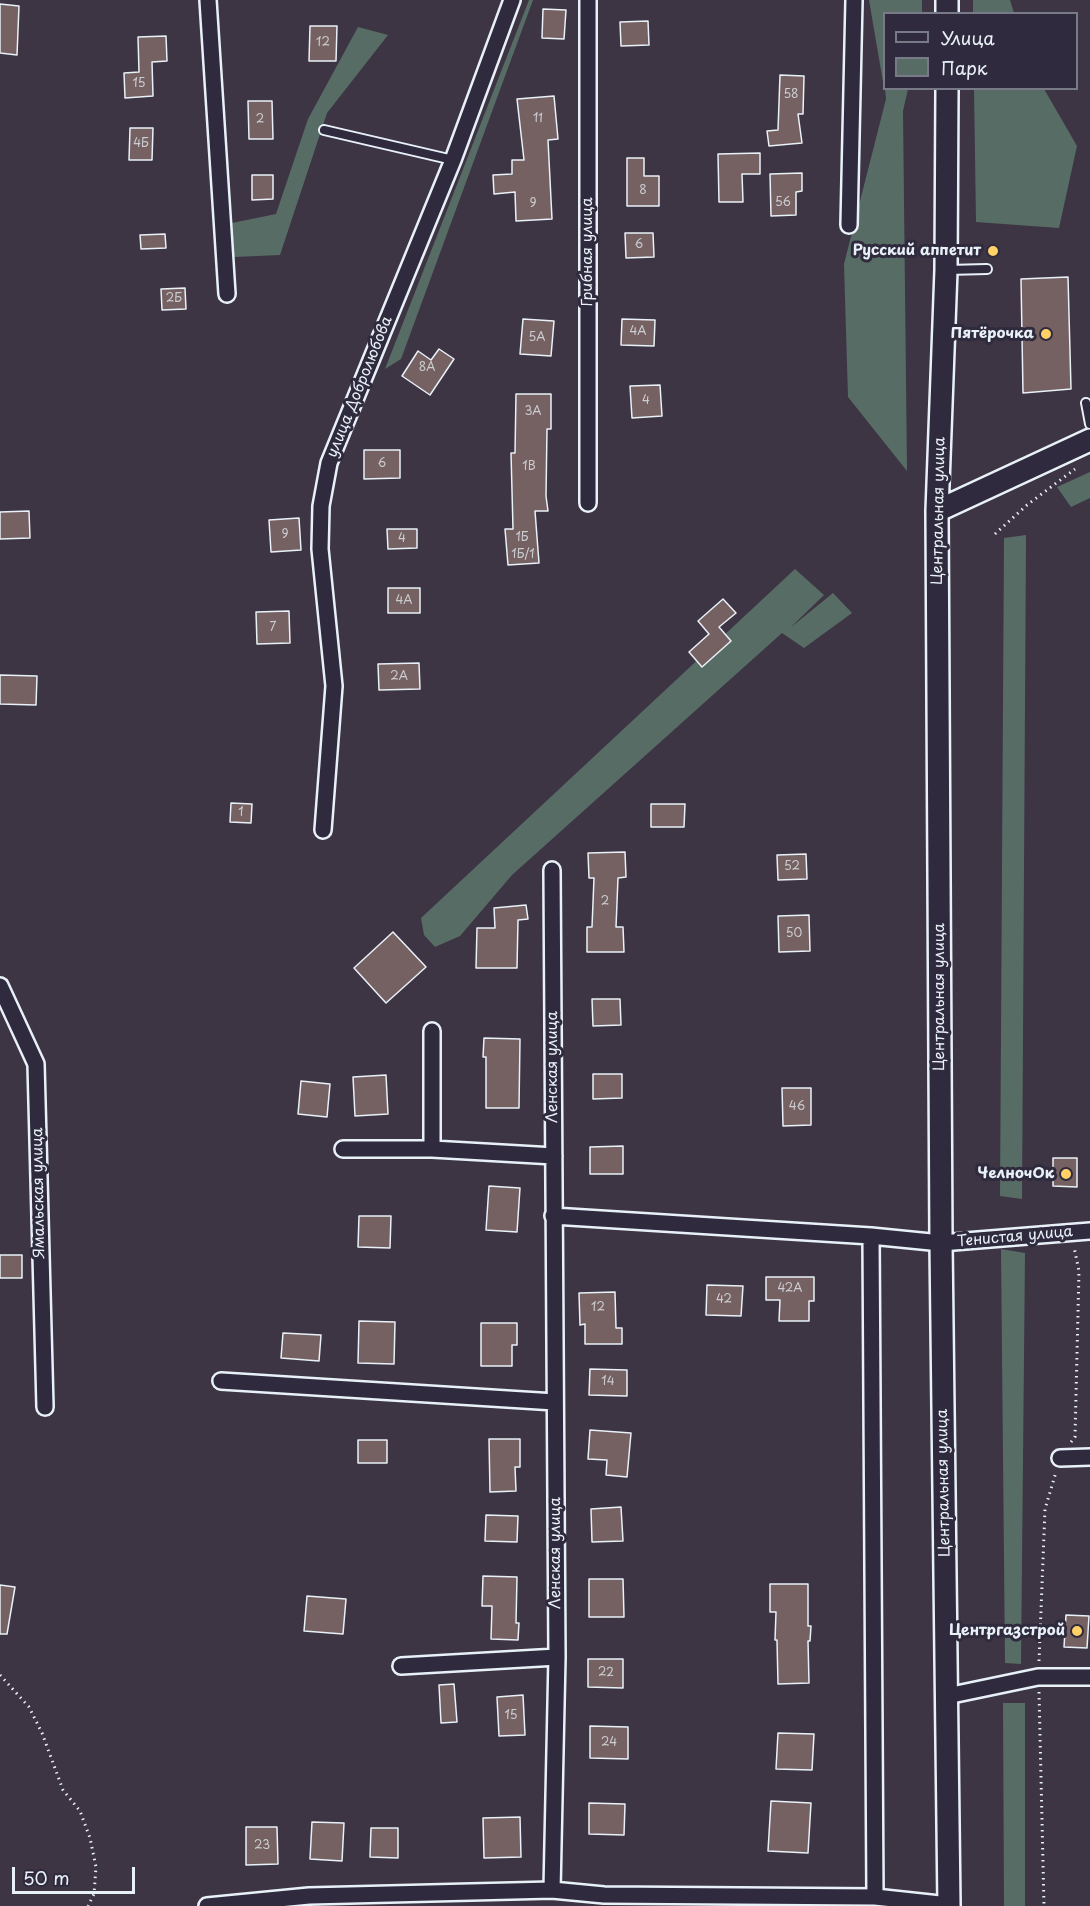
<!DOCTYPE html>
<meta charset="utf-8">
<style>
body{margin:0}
#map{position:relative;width:1090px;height:1906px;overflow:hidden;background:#3d3544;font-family:"Playpen Sans",sans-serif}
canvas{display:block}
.legend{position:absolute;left:883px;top:12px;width:195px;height:78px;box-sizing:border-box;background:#2f2a3d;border:2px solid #797a88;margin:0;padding:8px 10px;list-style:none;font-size:18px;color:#e8f1f8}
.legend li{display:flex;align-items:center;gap:12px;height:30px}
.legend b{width:30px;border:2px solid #797a88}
.scale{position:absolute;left:12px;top:1867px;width:123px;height:27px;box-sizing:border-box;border:3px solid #e8f1f8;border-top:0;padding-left:8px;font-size:18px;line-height:21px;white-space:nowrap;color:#e8f1f8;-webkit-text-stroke:4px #2f2a3d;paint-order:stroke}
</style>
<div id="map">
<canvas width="1090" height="1906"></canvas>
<ul class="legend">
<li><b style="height:8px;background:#2f2a3d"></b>Улица</li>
<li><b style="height:16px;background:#586c66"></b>Парк</li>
</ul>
<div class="scale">50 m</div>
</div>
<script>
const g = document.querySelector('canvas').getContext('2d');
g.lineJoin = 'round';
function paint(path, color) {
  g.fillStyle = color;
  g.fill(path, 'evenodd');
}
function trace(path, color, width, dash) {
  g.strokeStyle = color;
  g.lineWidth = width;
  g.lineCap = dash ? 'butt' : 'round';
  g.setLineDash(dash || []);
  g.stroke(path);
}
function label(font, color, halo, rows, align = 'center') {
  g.font = font + ' "Playpen Sans",sans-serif';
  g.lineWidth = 6;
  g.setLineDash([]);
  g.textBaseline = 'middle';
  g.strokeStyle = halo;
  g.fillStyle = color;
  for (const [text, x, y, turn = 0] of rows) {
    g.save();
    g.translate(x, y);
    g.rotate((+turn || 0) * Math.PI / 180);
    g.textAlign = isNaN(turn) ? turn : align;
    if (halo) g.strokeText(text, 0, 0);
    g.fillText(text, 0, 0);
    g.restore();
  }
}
paint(new Path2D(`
 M529,0H533L401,359L385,369Z
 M869,0H922V13L884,14V88Z
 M973,0H1010L1014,13H973Z
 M358,27L388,35L327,113L280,255L234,257L222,225L276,214L308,119Z
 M885,88L908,89L903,111L907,471L848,397L844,264L886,99Z
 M974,89H1044L1077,146L1059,228L976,222Z
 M1090,472V498L1071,507L1057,487Z
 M1026,535L1022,1199L1000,1196L1004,538Z
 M795,569L824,595L790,628L833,593L852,613L804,648L782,633L512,875L460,936L435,947L424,935L421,918Z
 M1001,1249L1025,1253L1021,1664L1005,1663Z
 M1003,1703H1025V1906H1004Z`), '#586c66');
const building = new Path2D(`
 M0,4L19,6L17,55L0,53Z
 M543,9L566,10L564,39L542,38Z
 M648,21L649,45L621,46L620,22Z
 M310,26H337L336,61H309Z
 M166,36L167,61L152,62L153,96L125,98L124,73L139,72L138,37Z
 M780,75L804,76L803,114H798L802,143L769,146L767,131L778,130Z
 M554,96L558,139L548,140L552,219L516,221L515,192L494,194L493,175L512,174V160H524L517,99Z
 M248,101H272L273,139H249Z
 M130,128H153L152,160H129Z
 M760,153V174H742L743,202H719L718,154Z
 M627,158H644V176H659V206H627Z
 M802,173V191L796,192V215L771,216L770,174Z
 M252,175H273V199L252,200Z
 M625,233H653L654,257L626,258Z
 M165,234L166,248L141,249L140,235Z
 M1068,277L1071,389L1023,393L1021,279Z
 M185,288L186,309L162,310L161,289Z
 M523,319L554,321L551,356L520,354Z
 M622,319L655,320L654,346L621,345Z
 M439,349L454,359L430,395L402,376L418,351L431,360Z
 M660,385L662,416L632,418L630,386Z
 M516,394H551V429H547L546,496L548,511H535L539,563L508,565L505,529H513L511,453H515Z
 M364,450H400V478L364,479Z
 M29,511L30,538L0,539V512Z
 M299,518L301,550L271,552L269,520Z
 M387,529H417V548L388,549Z
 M388,588H420V613H388Z
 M723,599L736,613L719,627L731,641L702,667L689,652L709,634L698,621Z
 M289,611L290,643L257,644L256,612Z
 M419,663L420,689L379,690L378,664Z
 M0,675L37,676L36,705L0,704Z
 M231,803L252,804L251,823L230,822Z
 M651,804H685L684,827H651Z
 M625,852L626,877L618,878L616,927H623L624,952H587V927H592L594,878H589L588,853Z
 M806,854L807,879L778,880L777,855Z
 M526,905L528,919L518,920L517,968H476L477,928H495L494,908Z
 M809,915L810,951L779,952L778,916Z
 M393,932L426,967L386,1003L354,968Z
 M592,999H620L621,1025L593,1026Z
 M484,1038L520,1039L519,1108H486V1057H483Z
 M593,1074H622V1098L593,1099Z
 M386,1075L388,1114L355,1116L353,1077Z
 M301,1081L330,1084L327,1117L298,1114Z
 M782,1088H811V1125L783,1126Z
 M623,1146V1174H590V1147Z
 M1053,1158H1077V1187L1053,1186Z
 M489,1186L520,1188L517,1232L486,1230Z
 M359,1216H391L390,1248L358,1247Z
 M0,1255H22V1278H0Z
 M766,1277H814V1301H809V1321H779L780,1300H766Z
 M707,1285L743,1286L741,1316L706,1315Z
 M615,1292L616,1328H622V1344H585V1324L580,1325L579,1293Z
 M359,1321L395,1322L394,1364L358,1363Z
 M481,1323H517V1345H512V1366H481Z
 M283,1333L321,1335L319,1361L281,1358Z
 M590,1369L627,1370V1396L589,1395Z
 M590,1430L631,1433L627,1477L606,1475L607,1460L588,1459Z
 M489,1439H520V1467H515L516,1491L490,1492Z
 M358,1440H387V1463H358Z
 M621,1507L623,1541L592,1542L591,1509Z
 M486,1515L518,1516L517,1542L485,1541Z
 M483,1576L517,1577L516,1623H519L518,1640L491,1639L492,1606H482Z
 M589,1579H623L624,1617H589Z
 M770,1584H808V1626H811L810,1641H808L809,1683L778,1684L777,1640H775L776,1612H770Z
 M0,1585L15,1587L7,1634H0Z
 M307,1596L346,1599L343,1634L304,1631Z
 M1066,1615L1089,1616L1087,1648L1064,1647Z
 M588,1659H623V1688L588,1687Z
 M454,1684L457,1722L441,1723L439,1685Z
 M523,1695L525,1735L499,1736L497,1697Z
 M590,1726L628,1727V1759L590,1758Z
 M778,1733L814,1734L812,1770L776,1769Z
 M771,1801L811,1803L808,1853L768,1851Z
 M589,1803L625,1804L624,1835L589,1834Z
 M520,1817L521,1857L484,1858L483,1818Z
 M312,1822L344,1823L342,1861L310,1859Z
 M246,1827H277L278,1864L246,1865Z
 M371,1828H398V1858L370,1857Z`);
paint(building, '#756162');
trace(building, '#e8f1f8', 1.5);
const lane = new Path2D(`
 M324,130L453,160
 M947,270L987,269
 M1086,403L1090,424`);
const street = new Path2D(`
 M208,0L227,294
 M849,225L854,0
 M588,503V0
 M323,830L334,686L320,549L321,506L329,463L453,160L512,0
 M552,870L557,1657L552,1890
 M0,986L36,1064L45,1407
 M343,1149H432L554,1156
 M432,1149V1031
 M553,1216L871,1236L941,1243L1090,1231
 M871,1236L875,1897
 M221,1381L555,1402
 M1060,1458L1090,1457
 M401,1666L557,1657
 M947,1696L1038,1677H1090
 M207,1906L309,1896L552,1890L604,1895L875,1897L949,1905`);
const secondary = new Path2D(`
 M947,14V0
 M947,88L946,270L937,511L941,1243L949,1906
 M937,511L1090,440`);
trace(lane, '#e8f1f8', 12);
trace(street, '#e8f1f8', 20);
trace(secondary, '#e8f1f8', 26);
trace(new Path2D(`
 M995,534L1027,505L1075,469
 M1071,1442L1075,1437L1079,1271L1074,1247
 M1039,1661L1045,1509L1056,1472
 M0,1675L29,1707L42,1733L63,1790L80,1811L90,1838L96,1867L94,1894L88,1906
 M1039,1692L1044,1906`), '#e8f1f8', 3, [1.5, 4.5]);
trace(lane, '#2f2a3d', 8);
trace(street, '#2f2a3d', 15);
trace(secondary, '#2f2a3d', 21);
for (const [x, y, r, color] of [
 [993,251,6,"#ffd166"],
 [1046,334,6,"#ffd166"],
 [1066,1174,6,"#ffd166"],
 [1077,1631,6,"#ffd166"]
]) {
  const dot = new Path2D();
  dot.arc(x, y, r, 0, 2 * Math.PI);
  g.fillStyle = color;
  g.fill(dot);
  trace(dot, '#2f2a3d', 2);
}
label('12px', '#cbcdd2', null, [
 ["12",323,43],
 ["15",139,84],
 ["58",791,95],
 ["11",538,119],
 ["2",260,120],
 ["4Б",141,144],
 ["8",643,191],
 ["56",783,203],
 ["9",533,204],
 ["6",639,245],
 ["2Б",174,299],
 ["4А",638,332],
 ["5А",537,338],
 ["8А",427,368],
 ["4",646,401],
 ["3А",533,412],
 ["6",382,464],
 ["1В",529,467],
 ["9",285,535],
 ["1Б",522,538],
 ["4",402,539],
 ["1Б/1",523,555],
 ["4А",404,601],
 ["7",273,628],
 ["2А",399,677],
 ["1",241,813],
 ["52",792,867],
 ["2",605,902],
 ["50",794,934],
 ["46",797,1107],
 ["42А",790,1289],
 ["42",724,1300],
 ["12",598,1308],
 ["14",608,1382],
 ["22",606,1673],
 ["15",511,1716],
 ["24",609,1743],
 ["23",262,1846]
]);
label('bold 15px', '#e8f1f8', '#2f2a3d', [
 ["Русский аппетит",981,251],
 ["Пятёрочка",1034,334],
 ["ЧелночОк",1054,1174],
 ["Центргазстрой",1065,1631]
], 'right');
label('15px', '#e8f1f8', '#2f2a3d', [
 ["Грибная улица",588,252,-90],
 ["улица Добролюбова",360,387,-68],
 ["Центральная улица",939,511,-89],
 ["Центральная улица",940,997,-90],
 ["Ленская улица",553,1067,-90],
 ["Ямальская улица",39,1193,-91],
 ["Тенистая улица",1015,1237,-5],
 ["Центральная улица",944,1483,-91],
 ["Ленская улица",556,1553,-90]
]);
</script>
